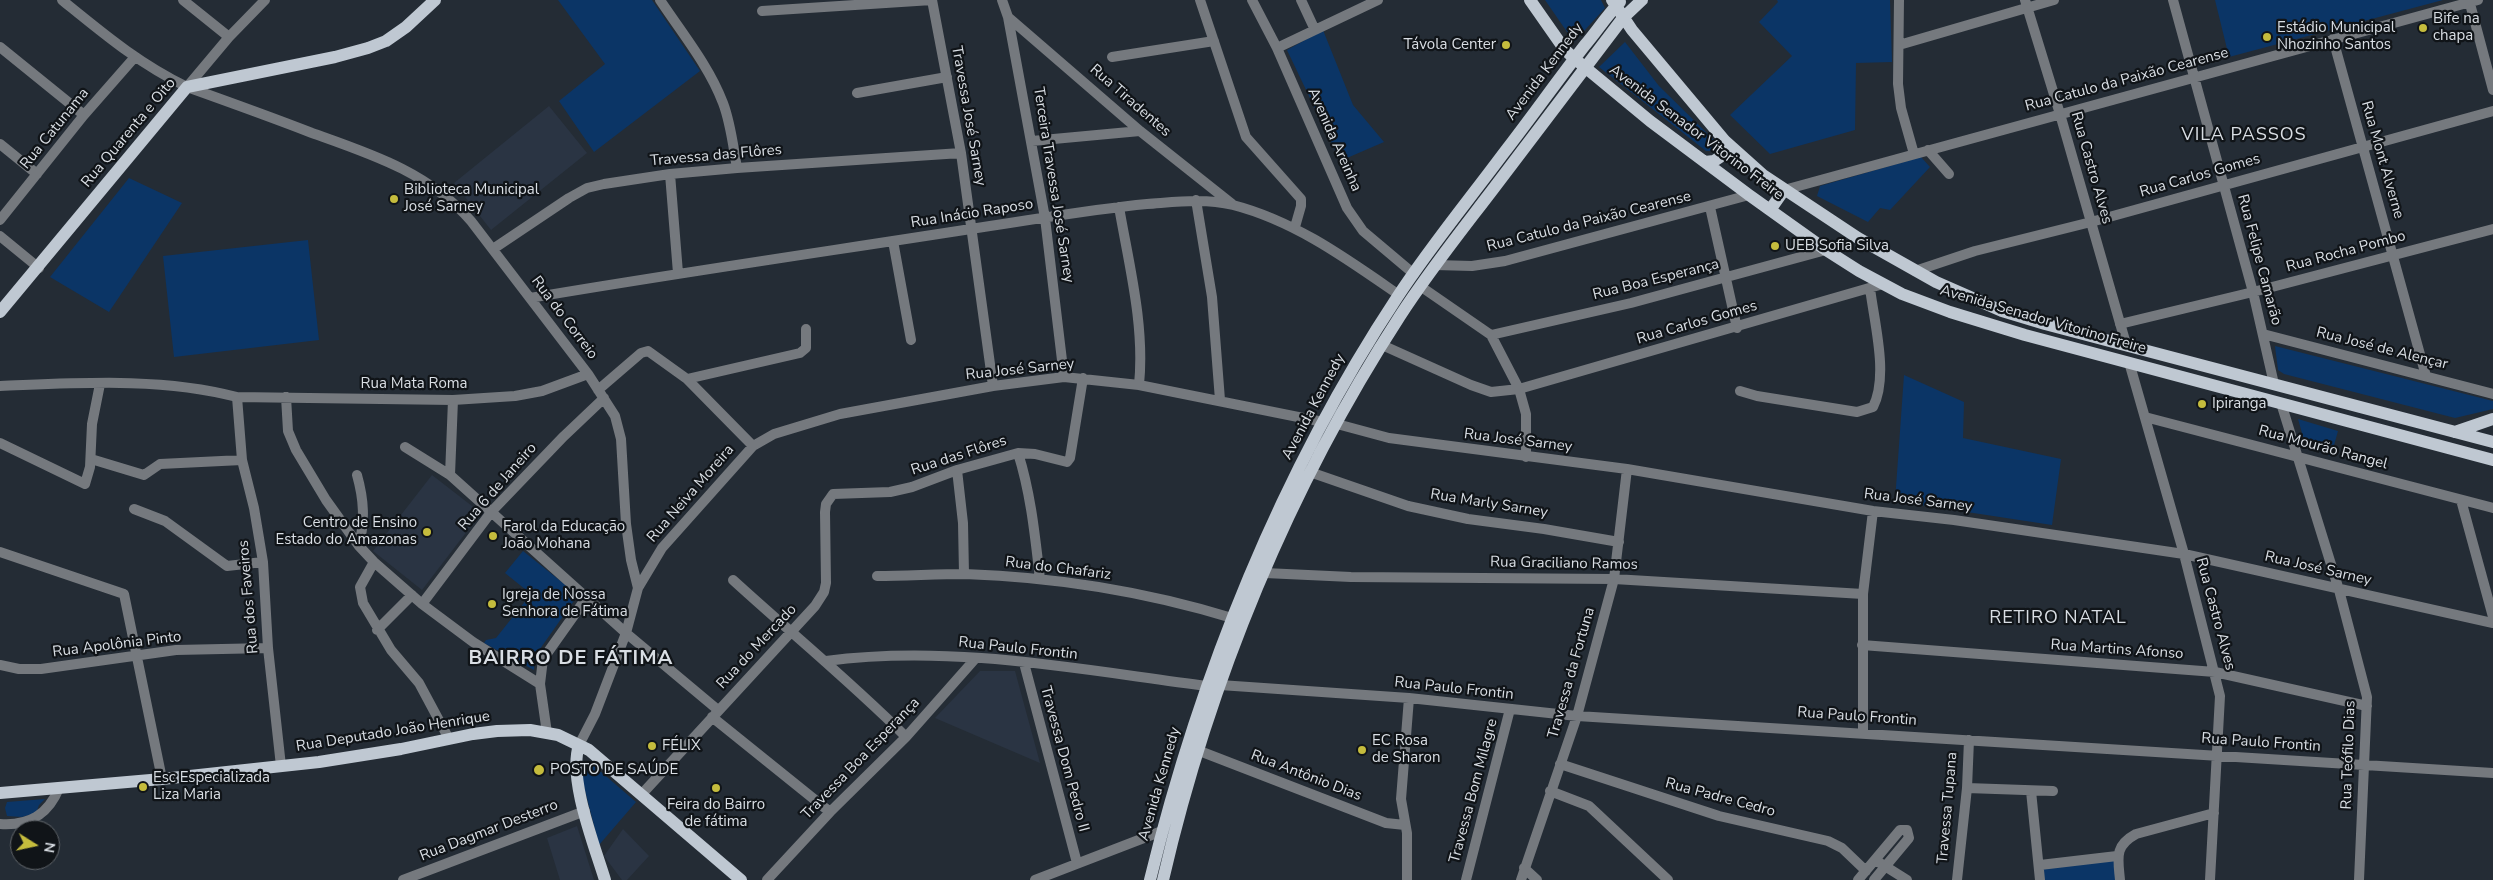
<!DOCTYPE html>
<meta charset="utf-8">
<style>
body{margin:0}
#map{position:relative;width:2493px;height:880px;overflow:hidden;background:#242c35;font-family:"Nunito Sans",sans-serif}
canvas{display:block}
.north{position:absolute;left:10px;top:820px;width:50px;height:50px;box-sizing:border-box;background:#101418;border:1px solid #60656a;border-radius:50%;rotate:100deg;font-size:14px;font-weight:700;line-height:20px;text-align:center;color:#d9dee4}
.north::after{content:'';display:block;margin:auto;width:18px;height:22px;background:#c5bc3d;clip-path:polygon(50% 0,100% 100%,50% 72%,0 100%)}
</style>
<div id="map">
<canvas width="2493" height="880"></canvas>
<div class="north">N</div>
</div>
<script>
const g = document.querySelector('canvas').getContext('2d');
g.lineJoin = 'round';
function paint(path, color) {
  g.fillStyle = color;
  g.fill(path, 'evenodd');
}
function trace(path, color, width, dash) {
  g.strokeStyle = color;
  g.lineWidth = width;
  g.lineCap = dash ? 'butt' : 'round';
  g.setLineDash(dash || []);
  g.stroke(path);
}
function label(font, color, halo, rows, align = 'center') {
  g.font = font + ' "Nunito Sans",sans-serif';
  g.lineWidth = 4.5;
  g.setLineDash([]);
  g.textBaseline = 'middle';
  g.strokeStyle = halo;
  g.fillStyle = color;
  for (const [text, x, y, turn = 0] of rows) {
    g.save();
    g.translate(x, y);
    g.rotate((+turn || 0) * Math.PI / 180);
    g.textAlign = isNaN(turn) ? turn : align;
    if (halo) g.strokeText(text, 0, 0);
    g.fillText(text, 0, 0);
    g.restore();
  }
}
paint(new Path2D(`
 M549,106L587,153L491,230L454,183Z
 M432,475L481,513L422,590L373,551Z
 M980,671H1015L1040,763L935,718Z
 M577,826L594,880H560L547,838Z
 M623,829L649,856L627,880H622L604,856Z`), '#2a3443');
paint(new Path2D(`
 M558,0H652L700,71L594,152L559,101L605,64Z
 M1545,0H1601L1605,8L1574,42Z
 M1777,0H1890L1892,62L1856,63L1855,130L1770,154L1730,115L1792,56L1759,22L1778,2Z
 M2215,0H2443L2229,57Z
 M1323,30L1353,105L1384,142L1340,161L1287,50Z
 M1625,42L1659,86L1715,141L1716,146L1713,151H1706L1599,67Z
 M1921,157L1930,167L1890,210L1880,208L1868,222L1817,196L1820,186Z
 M129,178L182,203L109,312L50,277Z
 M308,240L319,340L174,357L163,256Z
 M2275,346L2493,401V409L2455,418L2284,374L2278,370Z
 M1904,375L1964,402L1963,438L2061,459L2052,525L1895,501Z
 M2298,419L2338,431L2331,456L2306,447Z
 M523,551L578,595L535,656L534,670L484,643L486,640L496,638L531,594L505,573Z
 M593,765L636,802L599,845L581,775Z
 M45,799L39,805L36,813L22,817L7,816L5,808L7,802Z
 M2115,860L2118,880H2043V868Z`), '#0b3566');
trace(new Path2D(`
 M62,0C104,34 138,63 187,87C229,102 271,117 312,133C371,154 428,172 471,221L588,374L615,416L621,439L626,524L631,560L638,588L626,633L595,714L579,745
 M183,0L229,37
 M660,0C682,33 709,66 723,103C731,124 733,146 737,168
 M932,0L961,153L993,386
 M1002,0L1008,17L1045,218L1064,377
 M1200,0L1246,137L1301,199V206L1295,227
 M1252,0L1277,48L1347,208L1363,231L1414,274
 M1301,0L1315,30
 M1899,0L1898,84L1901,108L1914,154
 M2025,0L2060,114L2126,344
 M2173,0L2253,292L2274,384
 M2469,0L2493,90
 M762,11L932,0
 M1008,17L1140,131L1232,204
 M2333,39L2426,376
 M1899,45L2054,0
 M0,47L84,115
 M1277,48L1378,0
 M1112,57L1214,41
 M187,87L229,37L265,0
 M857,93L947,77
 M1032,141L1140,131
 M0,144L37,174
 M1928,150L1949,174
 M670,174L678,273
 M1784,190L2478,0
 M1196,200L1212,297L1220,400
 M1119,207C1129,265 1145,326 1139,385
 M1710,207L1737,328
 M0,220L84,115L134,58
 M0,236L39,268
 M893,241L911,340
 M493,249L569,198L587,188L604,184L670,174L737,168L961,153
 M1435,265L1472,266L1505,261L1749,195
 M1915,271L1975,251L2091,222L2493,111
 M1420,286L1491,335L1519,389L1526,414V457
 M530,298C683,272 837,250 990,226C1043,218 1095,209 1147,204C1176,202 1204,198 1233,205C1295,221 1347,259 1399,295
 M2120,324L2253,292L2493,229
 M2263,334L2493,394
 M1491,335L1631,303L1826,250
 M1382,345L1471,385L1491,392L1519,389L1883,284
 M2129,362L2184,554L2220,696L2210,880
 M687,379L800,353L806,348V329
 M0,386C78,383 161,377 237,397L453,400L515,396L542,391L588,374
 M598,390L641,353L648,351L687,379L753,446
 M1740,391L1757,396L1857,412L1873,407C1889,376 1874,322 1870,288
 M237,397L242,460L254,508L263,562L268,648L281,766
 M286,397L288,431L296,450L326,500L359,546L374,562L422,604L473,642L540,684
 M2281,403L2339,590L2367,697L2359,880
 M2145,417L2493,508
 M1337,424L1389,438L1627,469L1873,511L1954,520L2184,554L2493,623
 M0,443L85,484L90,467L92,424L100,384
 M405,447L450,475L626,633L718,710
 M1018,453C1031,494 1035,536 1040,579
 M91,459L144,475L160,464L242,460
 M957,470L963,523L964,574
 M1304,470L1408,506L1468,519L1544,529L1619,542
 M357,475C364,500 365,520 359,546
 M450,475L453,400
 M2461,500L2493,617
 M134,509L165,521L227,566L263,562
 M0,552L124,594L162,779
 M374,562L360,587L363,603L391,650L419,683L449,739
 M1265,573L1351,577L1614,579L1863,594
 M877,576C906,576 936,574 965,574C1055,577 1147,592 1232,618
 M733,580C791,633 851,682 906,737
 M638,588L662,548L753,446L774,434L840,414L993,386L1064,377L1139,385L1323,422
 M422,604L492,511L564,436L604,398
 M377,630L412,595
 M1862,645L2215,672L2367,706
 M826,661C953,644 1081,670 1207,686
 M1024,663L1077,863
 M0,665L19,669H41L176,650L268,648
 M1220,685L1409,698L1577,716L2493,773
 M712,717L830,812
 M547,733L540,684L543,659L587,597
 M1863,733V594L1873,511
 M1197,750L1386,823L1405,825
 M1560,764L1719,816L1828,841L1842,848L1866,871
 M1967,788L2053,791
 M1550,791L1589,806L1668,880
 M2031,791L2040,880
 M641,795L815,606L824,592L826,583L825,512L826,504L833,494L890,492L912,487L957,470L1018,453L1035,454L1067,462L1070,458L1083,378
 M0,824C29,826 48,815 59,788
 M1880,863L1907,880
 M2040,865L2117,856
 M1524,868L1537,880
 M403,880L585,811
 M767,880L830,812L906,737L975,659
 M1035,880L1162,831
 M1407,880V833L1401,799L1409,698
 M1466,880L1510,709
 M1521,880L1577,716L1614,579L1627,469
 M1858,880L1900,830H1907L1909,838L1874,880
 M1957,880L1967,788L1969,740
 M2120,880C2118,858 2114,846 2136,834L2214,813`), '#75797e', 10);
trace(new Path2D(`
 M1530,0L1565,50L1575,59L1650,121L1749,195L1826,250L1859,271L1902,294L1950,312L2025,335L2493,460
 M1612,0L1632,30L1725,141L1763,175L1858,238L1936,282L2002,311L2045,324L2493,442
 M1705,162L1714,161L1720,157L1725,141
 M1770,210L1784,190
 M0,312L187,87L335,57L368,48L386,41L406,27L435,0
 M2455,432L2493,419
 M579,745C568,779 594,844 605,880
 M0,793L162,779L319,762L401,749L473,734L497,731L530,730L558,735L589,750L741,880
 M1150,880C1200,675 1281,473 1398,296C1430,247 1468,201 1503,154C1531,118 1557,81 1585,45C1597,31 1607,15 1620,2
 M1163,880C1209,681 1289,487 1400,316C1429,271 1462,230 1494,188C1537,131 1580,74 1623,18L1642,0`), '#bfc8d2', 12);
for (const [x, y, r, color] of [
 [2423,28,5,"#c5bc3d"],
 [2267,37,5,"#c5bc3d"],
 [1506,45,5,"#c5bc3d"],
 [394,199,5,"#c5bc3d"],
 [1775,246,5,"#c5bc3d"],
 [2202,404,5,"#c5bc3d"],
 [427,532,5,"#c5bc3d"],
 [493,536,5,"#c5bc3d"],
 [492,604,5,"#c5bc3d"],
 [652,746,5,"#c5bc3d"],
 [1362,750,5,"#c5bc3d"],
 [539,770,6,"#c5bc3d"],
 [143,787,5,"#c5bc3d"],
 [716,788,5,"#c5bc3d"]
]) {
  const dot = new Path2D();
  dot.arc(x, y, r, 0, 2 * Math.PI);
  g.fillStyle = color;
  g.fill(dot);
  trace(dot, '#101418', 2);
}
label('15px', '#d9dee4', '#101418', [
 ["Bife na",2433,19],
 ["chapa",2433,36],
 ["Estádio Municipal",2277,28],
 ["Nhozinho Santos",2277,45],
 ["Távola Center",1496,45,"right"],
 ["Biblioteca Municipal",404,190],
 ["José Sarney",404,207],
 ["UEB Sofia Silva",1785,246],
 ["Ipiranga",2212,404],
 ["Centro de Ensino",417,523,"right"],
 ["Estado do Amazonas",417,540,"right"],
 ["Farol da Educação",503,527],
 ["João Mohana",503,544],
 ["Igreja de Nossa",502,595],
 ["Senhora de Fátima",502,612],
 ["EC Rosa",1372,741],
 ["de Sharon",1372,758],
 ["FÉLIX",662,746],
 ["POSTO DE SAÚDE",550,770],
 ["Esc Especializada",153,778],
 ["Liza Maria",153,795],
 ["Feira do Bairro",716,805,"center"],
 ["de fátima",716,822,"center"]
], 'left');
label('15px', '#d9dee4', '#101418', [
 ["Avenida Kennedy",1545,72,-53],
 ["Rua Catulo da Paixão Cearense",2127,80,-15],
 ["Rua Tiradentes",1130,101,41],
 ["Travessa José Sarney",968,116,80],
 ["Rua Catunama",55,129,-51],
 ["Rua Quarenta e Oito",129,133,-50],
 ["Avenida Senador Vitorino Freire",1696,133,37],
 ["Avenida Areinha",1334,140,66],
 ["Travessa das Flôres",716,156,-5],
 ["Rua Mont Alverne",2382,160,74],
 ["Rua Castro Alves",2091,168,74],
 ["Rua Carlos Gomes",2200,176,-16],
 ["Terceira Travessa José Sarney",1053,185,81],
 ["Rua Inácio Raposo",972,214,-9],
 ["Rua Catulo da Paixão Cearense",1589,222,-14],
 ["Rua Rocha Pombo",2346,252,-15],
 ["Rua Felipe Camarão",2259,260,75],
 ["Rua Boa Esperança",1656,280,-14],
 ["Rua do Correio",564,318,53],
 ["Avenida Senador Vitorino Freire",2043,320,16],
 ["Rua Carlos Gomes",1697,323,-16],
 ["Rua José de Alençar",2382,349,14],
 ["Rua José Sarney",1020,370,-6],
 ["Rua Mata Roma",414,384],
 ["Avenida Kennedy",1314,407,-62],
 ["Rua José Sarney",1518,441,7],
 ["Rua Mourão Rangel",2323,448,15],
 ["Rua das Flôres",959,456,-18],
 ["Rua 6 de Janeiro",498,487,-49],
 ["Rua Neiva Moreira",691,494,-49],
 ["Rua José Sarney",1918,501,7],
 ["Rua Marly Sarney",1489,504,9],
 ["Rua Graciliano Ramos",1564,564,1],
 ["Rua do Chafariz",1058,569,7],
 ["Rua José Sarney",2318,569,13],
 ["Rua dos Faveiros",249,597,-95],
 ["Rua Castro Alves",2215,614,75],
 ["Rua Apolônia Pinto",117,645,-7],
 ["Rua do Mercado",757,647,-47],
 ["Rua Paulo Frontin",1018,649,6],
 ["Rua Martins Afonso",2117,650,4],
 ["Travessa da Fortuna",1572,673,-74],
 ["Rua Paulo Frontin",1454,689,6],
 ["Rua Paulo Frontin",1857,717,4],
 ["Rua Deputado João Henrique",393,732,-9],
 ["Rua Paulo Frontin",2261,743,4],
 ["Rua Teófilo Dias",2349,755,-88],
 ["Travessa Boa Esperança",861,759,-46],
 ["Travessa Dom Pedro II",1064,759,75],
 ["Rua Antônio Dias",1306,776,21],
 ["Avenida Kennedy",1160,784,-74],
 ["Travessa Bom Milagre",1474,791,-75],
 ["Rua Padre Cedro",1720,798,15],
 ["Travessa Tupana",1948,808,-85],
 ["Rua Dagmar Desterro",489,831,-21]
]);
g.letterSpacing = '1px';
label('18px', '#d9dee4', '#101418', [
 ["VILA PASSOS",2244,136],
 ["RETIRO NATAL",2058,619]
]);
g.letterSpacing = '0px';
g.letterSpacing = '1px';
label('bold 20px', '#d9dee4', '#101418', [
 ["BAIRRO DE FÁTIMA",571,659]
]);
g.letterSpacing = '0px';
</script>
